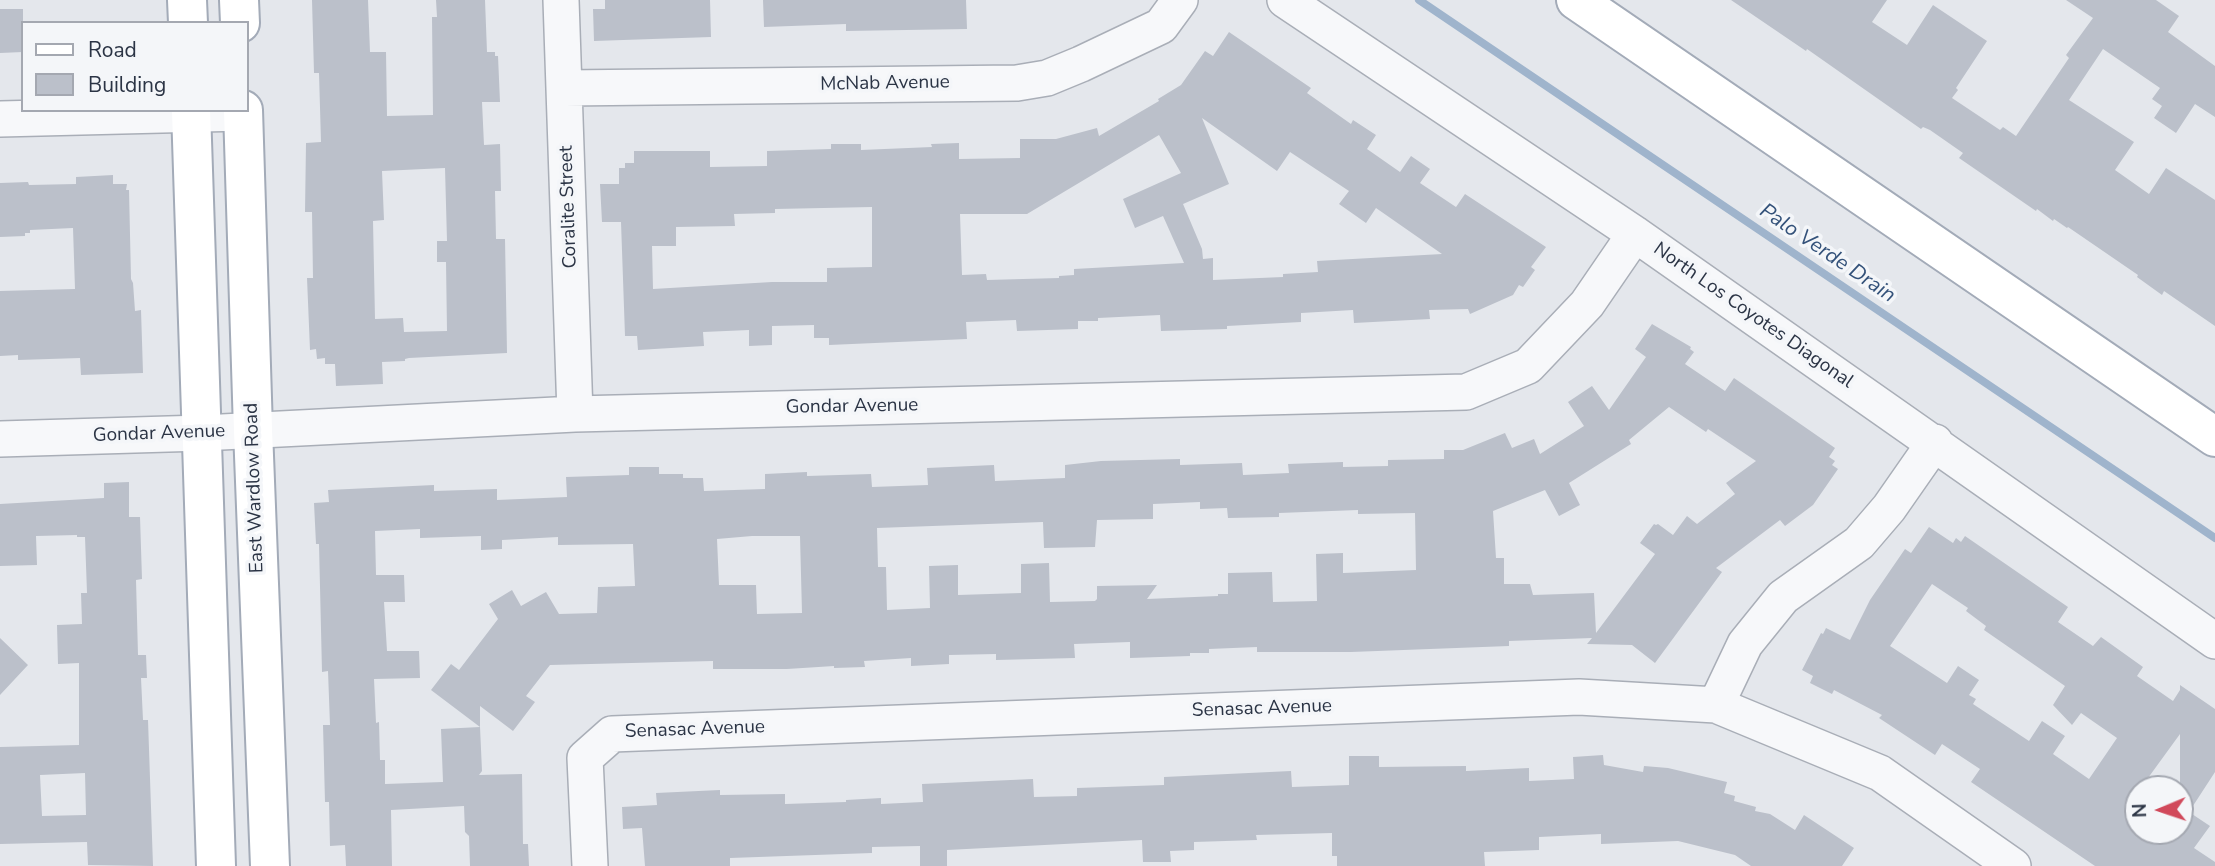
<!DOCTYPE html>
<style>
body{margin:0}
#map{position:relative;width:2215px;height:866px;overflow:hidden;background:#e4e7ec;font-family:"Nunito Sans",sans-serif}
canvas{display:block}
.legend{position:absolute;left:21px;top:21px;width:228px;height:91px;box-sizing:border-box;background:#f4f6f9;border:2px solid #a4a8b1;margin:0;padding:9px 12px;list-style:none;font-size:21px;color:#2b3445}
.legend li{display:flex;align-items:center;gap:14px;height:35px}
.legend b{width:35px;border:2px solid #a4a8b1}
.north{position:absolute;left:2124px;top:775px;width:70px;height:70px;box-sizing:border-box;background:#f4f6f9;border:2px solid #a4a8b1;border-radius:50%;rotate:268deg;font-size:19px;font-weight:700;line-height:28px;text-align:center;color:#2b3445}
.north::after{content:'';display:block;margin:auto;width:24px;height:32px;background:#d1495b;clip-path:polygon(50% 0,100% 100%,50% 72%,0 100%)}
</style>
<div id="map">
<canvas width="2215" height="866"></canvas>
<ul class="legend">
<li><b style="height:9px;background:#fff"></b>Road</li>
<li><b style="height:19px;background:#bbc0ca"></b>Building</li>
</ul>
<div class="north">N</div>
</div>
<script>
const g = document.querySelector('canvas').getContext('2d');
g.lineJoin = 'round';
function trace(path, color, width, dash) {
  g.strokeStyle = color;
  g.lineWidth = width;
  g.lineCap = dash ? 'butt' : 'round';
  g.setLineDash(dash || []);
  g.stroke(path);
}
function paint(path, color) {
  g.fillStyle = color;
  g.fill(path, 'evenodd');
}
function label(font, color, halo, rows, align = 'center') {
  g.font = font + ' "Nunito Sans",sans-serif';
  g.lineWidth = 7;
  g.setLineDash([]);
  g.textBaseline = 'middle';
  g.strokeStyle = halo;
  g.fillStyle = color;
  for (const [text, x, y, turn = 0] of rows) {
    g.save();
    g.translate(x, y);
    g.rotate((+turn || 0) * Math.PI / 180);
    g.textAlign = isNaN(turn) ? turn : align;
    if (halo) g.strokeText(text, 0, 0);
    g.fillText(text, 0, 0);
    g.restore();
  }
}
trace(new Path2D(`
 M1419,0L2215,538`), '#9fb4cc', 8);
paint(new Path2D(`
 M312,0H368L370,52H386L387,116L433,115L432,17H437L436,0H485L487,52H495V56H498L500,102H482L484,145L500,144L501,191H495L496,239H505L507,353L409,358L405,359V361L382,362L383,384L336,386L335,364H325V358L317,359L316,349L310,350L307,278H313L312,212H305L306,143L321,142L319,73H314ZM445,168L447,241H437V262H446L447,331L404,332L403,318L375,319L373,221L384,220L382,171Z
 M605,0H710L711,37L594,41L593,9H605Z
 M763,0H966L967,29L846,31V24L764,27Z
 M1731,0H1887L1872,22L1907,45L1933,5L1987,41L1956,88L1958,90L1952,98L2000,130L2003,127L2016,136L2069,58L2066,55L2093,18L2066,0H2156L2179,16L2168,32L2215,66V117L2195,104L2176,133L2154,118L2162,106L2152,99L2160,88L2103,49L2069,100L2134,142L2115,170L2149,194L2166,168L2215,200V326L2164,291L2162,295L2137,277L2138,275L2068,227L2067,228L2054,219L2053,221L2037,209L2036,211L1959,158L1963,153L1930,130L1923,127L1921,129L1807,49L1806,51Z
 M0,9H23V52L0,53Z
 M1229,32L1311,88L1307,93L1351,124L1353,120L1376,135L1367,149L1400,172L1411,156L1430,169L1420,183L1456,207L1465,194L1546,247L1531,267L1535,270L1523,287L1519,285L1513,295L1470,314L1468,309L1429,310L1430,319L1354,323L1353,310L1301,313V322L1227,326V329L1161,331L1160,315L1098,318V321H1078V329L1017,331L1016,320L966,322L967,339L829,345V338H814V325L772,326V345L749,346V330L703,332L704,346L638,350L637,336H625L621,222H602L600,184H619V168H625V163H634V151H710V167L767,166V151L831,149V144H861V150L932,147L931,144L959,143V159L1020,158V139H1056L1097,128L1099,136L1159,101L1158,99L1181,85L1205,51L1213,56ZM1202,118L1277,171L1290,152L1349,191L1339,204L1366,223L1376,208L1442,254L1317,261L1318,272L1283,274V277L1213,280V258L1203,259L1202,249L1183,204L1229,184ZM1159,135L1181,173L1123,199L1135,228L1163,216L1184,263L1074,269V275L1059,276V278L987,280L986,274L962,275L960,214H1027ZM872,207V267L827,268V282H772L653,289L652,246H676V227L735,226L734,214L775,213V209Z
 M113,175V184H127L126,190H129L131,279L133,283L135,311L141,310L143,373L81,375L80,358L18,360V355L0,356V291L75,289L73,228L30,230V233H25V236L0,237V183L28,182L29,185L76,184V177Z
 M1652,324L1691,347L1690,349L1694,352L1685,364L1725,391L1734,378L1835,448L1829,457L1835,461L1832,465L1838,469L1813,505L1785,526L1780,520L1716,568L1722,572L1655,663L1632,645L1587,644L1592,638L1509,641V646L1351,652H1257V647L1209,649V653H1190V656L1130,658V642L1074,644L1075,658L996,660V654L949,655V664L911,666V658L864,661L865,667L834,668V666L787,669H713V661L550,665L526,696L535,702L513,731L480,706V727L431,690L451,664L459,670L498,619L489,604L512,590L521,606L546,592L559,614L597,613L598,587L635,586L633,544L558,545V537L502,540V549L481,550V536L420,538V529L375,531L376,575H404L405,602H384L387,651H419L420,678L374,679L376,723L379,722L380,760H385V784L443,782L441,729L480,727L482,771L479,775L522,774L523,844H528L529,866H470L469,836L465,832L464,806L391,810L392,866H346L345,845L330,846L329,802H325L323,725H330L328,671L322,672L319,544H316L314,503L329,502L328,490L434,485V491L497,489V500L567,497L566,477L629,475V467H659V474H683V478H703L704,491L765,489V474L807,472V476L871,474L872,487L928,485L927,468L994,465L995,481L1065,478V465L1101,461L1180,459V465L1242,463L1243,475L1289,473L1288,464L1343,462V467L1388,466V460L1444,459V450H1463L1505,433L1512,448L1534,439L1540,454L1584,426L1568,402L1592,386L1609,410L1646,357L1635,349ZM1669,407L1706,432L1708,429L1756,461L1726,483L1735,494L1697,524L1687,516L1673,535L1658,524L1656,525L1654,524L1640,543L1655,554L1596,633L1594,593L1533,595L1530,584H1504V558H1496L1493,511L1545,490L1559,516L1580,505L1569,483L1631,444L1629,440ZM1200,502V509L1227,508L1228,518L1279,517V513L1358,510V514L1415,513L1416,570L1343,573V553L1316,554L1317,601L1273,602L1272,572L1228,573V594H1218V596L1147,599L1157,585L1097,586V599L1095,601L1050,602L1049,563L1021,564V593L958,595V565L929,566L930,608L887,610L886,567H878L877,528L1043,522L1044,548L1095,547L1097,520L1153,519V504ZM752,536H800L802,613L757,614L756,585H719L717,539Z
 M129,482V517H140L142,579L136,580L138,655H146L147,678H141L143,720H148L153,866L88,865L87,842L0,844V747L79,745V663L58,664L57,625L82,624L81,593H87L85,537H77V535L36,536L37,565L0,566V504L104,498V483ZM85,773L86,815L42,816L40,775Z
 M1929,527L1953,543L1956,538L1961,542L1965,536L2068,607L2058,622L2093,646L2101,637L2143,667L2137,676L2173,701L2180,690V685L2215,709V772L2189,812L2210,826L2194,848L2215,862V866H2095L1971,782L1980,769L1942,744L1935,755L1879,718L1882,715L1834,690L1832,694L1810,683L1813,676L1802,670L1821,633L1823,634L1826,628L1850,640L1870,600L1905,549L1911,553ZM1932,584L1968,608L1966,611L1986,626L1984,630L2065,686L2053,705L2072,725L2081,713L2117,738L2089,779L2053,754L2065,736L2042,721L2029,741L1973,704L1976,699L1969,695L1979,680L1958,666L1947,683L1890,646ZM2180,734V831H2138V817L2126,809L2138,789H2140Z
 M0,638L28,665L0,695Z
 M1603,755L1604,765L1643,772L1644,766L1668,768L1727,782L1724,793L1735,796L1734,801L1756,807L1755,811L1770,814L1795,830L1804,815L1854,848L1842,866H1751L1735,855L1678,841L1601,844V834L1539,837V850L1484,852L1485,866H1337V856H1332V833L1256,835L1257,840L1194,842V850L1170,851L1171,862H1143L1142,840L947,850V866H920V846L872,847V853L730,858V866H645L642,828L623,829L622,807L657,805L656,793L720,790V795L785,794V804L846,802V800L881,798V804L923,802L922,784L1033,779L1034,797L1077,796V788L1164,785V777L1291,771L1292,787L1349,785V756H1379V767L1466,766V771L1529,768V781L1574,779L1573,757Z`), '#bbc0ca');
const minor = new Path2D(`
 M561,0L575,414
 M1285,0L1635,234L2215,641
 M565,88L1017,83L1047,78L1081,64L1161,26L1180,0
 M0,119L243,113
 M0,439L202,433L575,414L1466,392L1528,366L1587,304L1635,234
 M1716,705L1745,644L1783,597L1859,543L1889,508L1935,442
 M590,866L585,758L612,734L1579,697L1716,705L1880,773L2013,866`);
const major = new Path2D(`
 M187,0L188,23
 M239,0L240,23
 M1576,0L2215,437
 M191,110L216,866
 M243,110L253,430L270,866`);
trace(minor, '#a9aeb7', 38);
trace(major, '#a3abb8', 42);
trace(minor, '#f7f8fa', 35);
trace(major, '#fff', 38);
label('19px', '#2b3445', '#f4f6f9', [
 ["McNab Avenue",885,84,-1],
 ["Coralite Street",569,207,-92],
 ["North Los Coyotes Diagonal",1753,316,35],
 ["Gondar Avenue",852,407,-1],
 ["Gondar Avenue",159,434,-2],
 ["East Wardlow Road",255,488,-92],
 ["Senasac Avenue",1262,709,-2],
 ["Senasac Avenue",695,730,-2]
]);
label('italic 21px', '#34527a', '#f4f6f9', [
 ["Palo Verde Drain",1827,254,34]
]);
</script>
